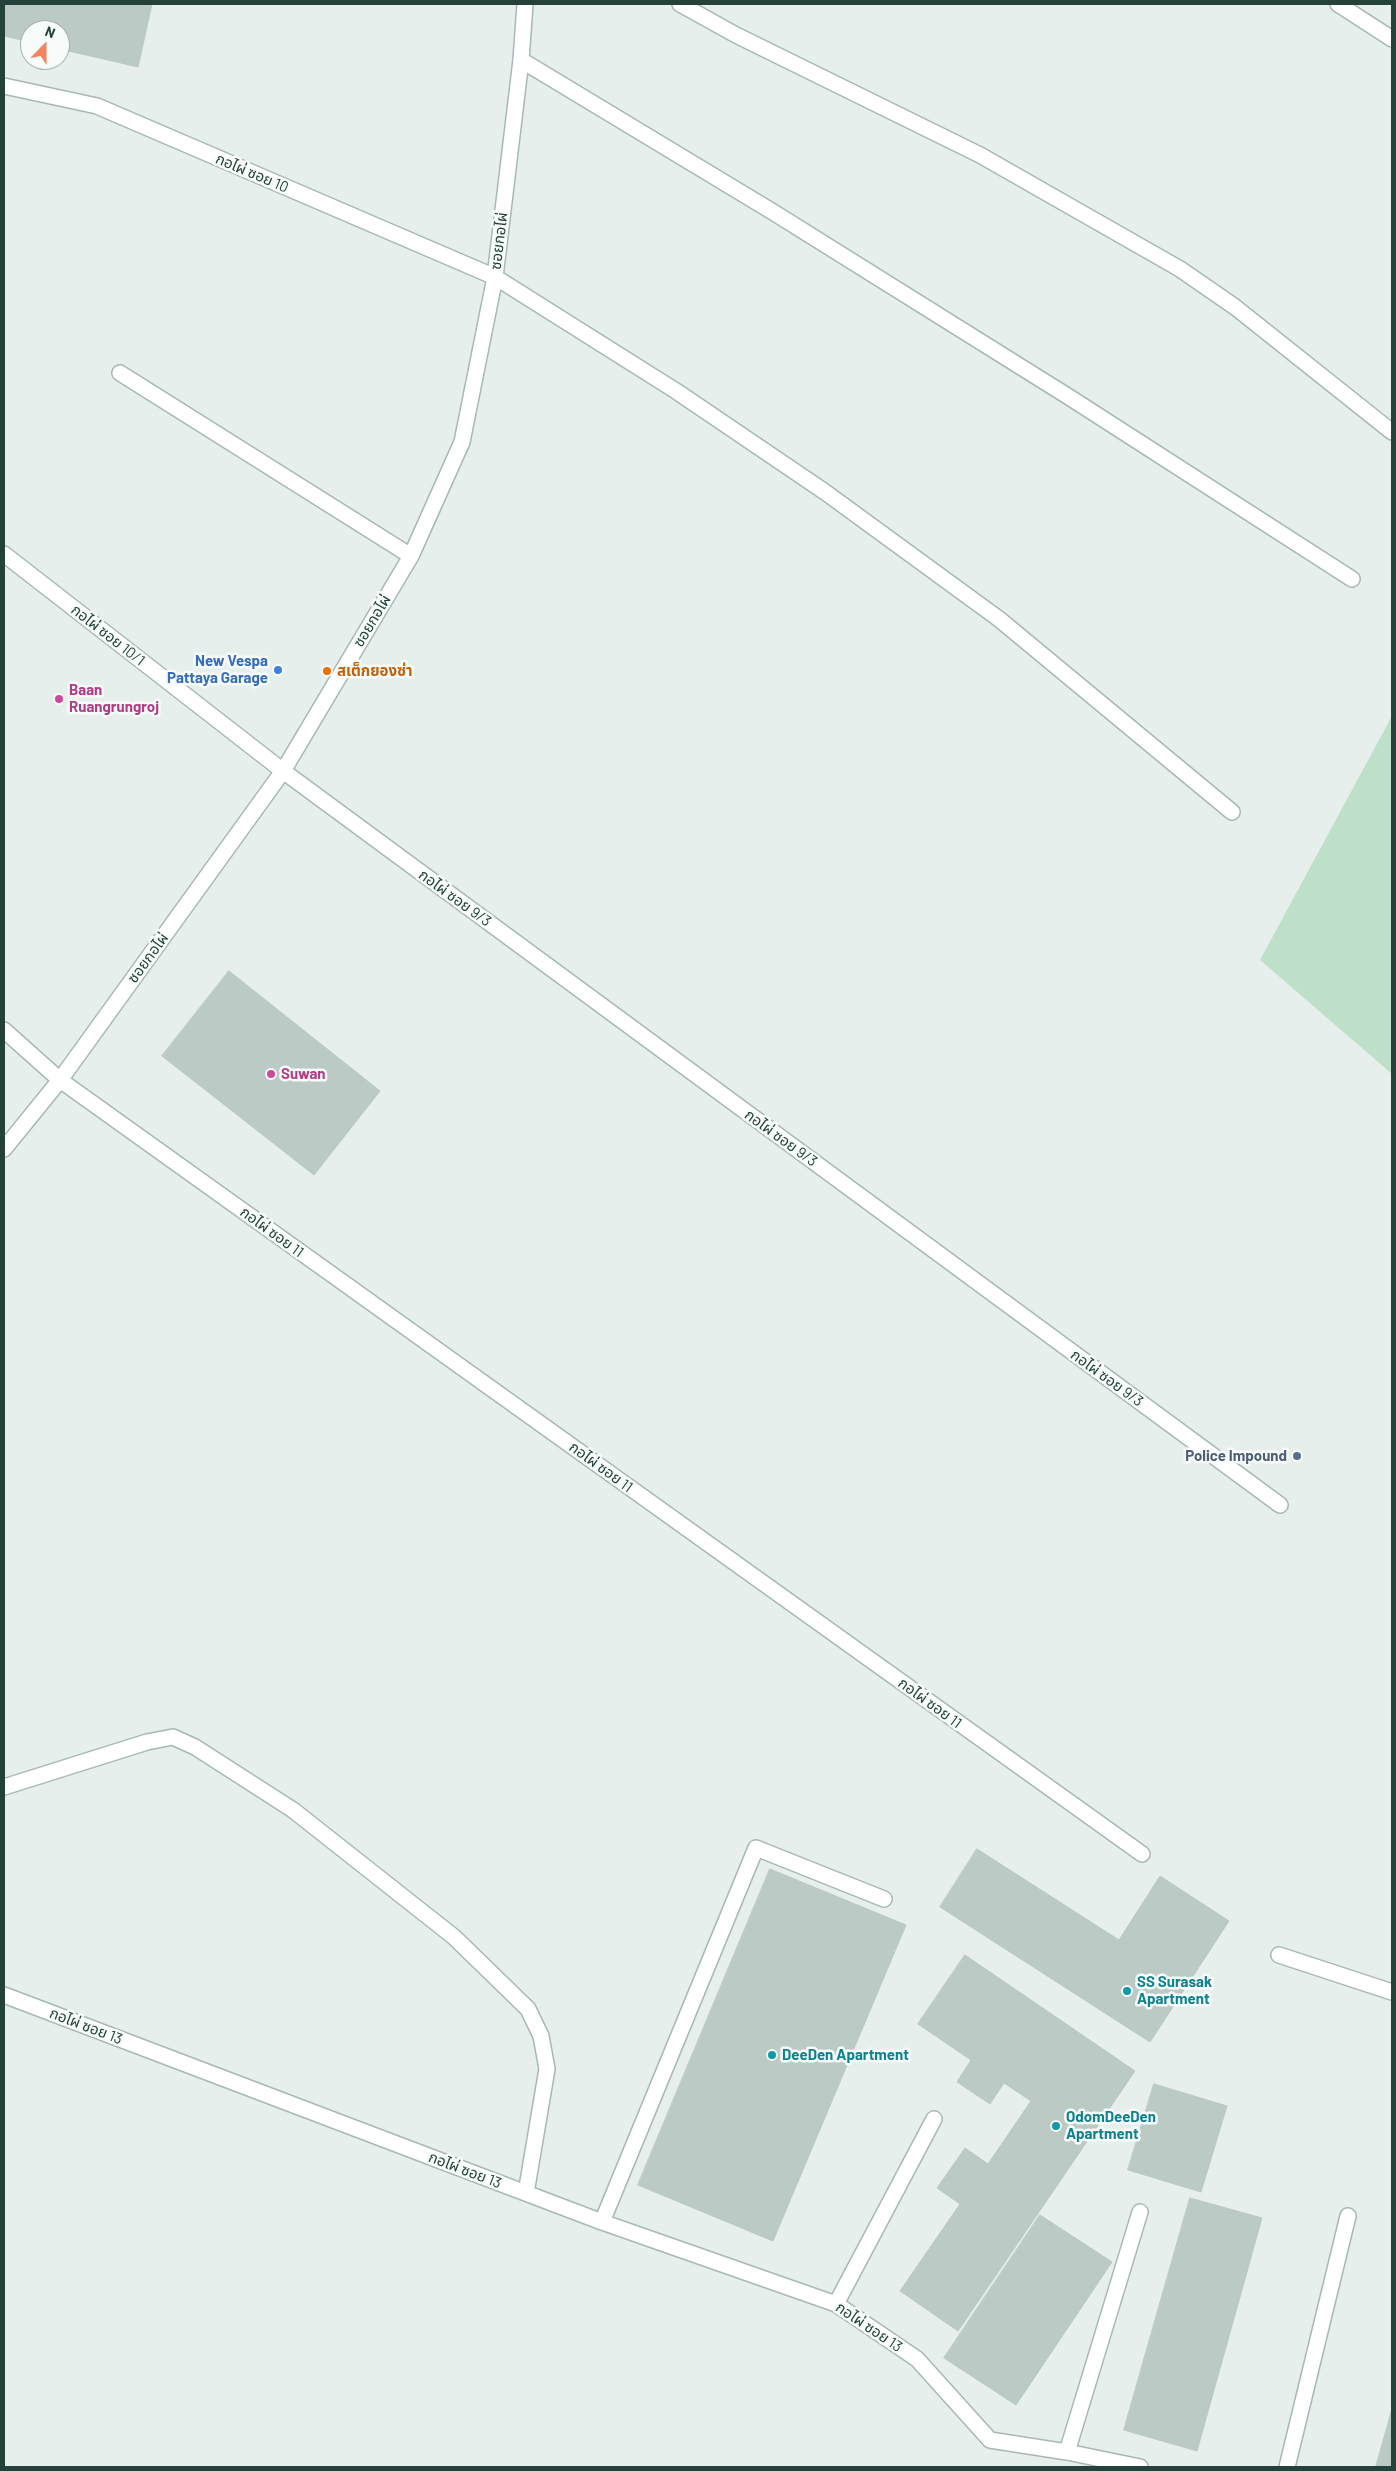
<!DOCTYPE html>
<meta charset="utf-8">
<style>
body{margin:0}
#map{position:relative;width:1396px;height:2471px;overflow:hidden;background:#e6efeb;font-family:Barlow,sans-serif}
canvas{display:block}
.frame{position:absolute;inset:0;border:5px solid #24423a;pointer-events:none}
.north{position:absolute;left:20px;top:20px;width:50px;height:50px;box-sizing:border-box;background:#f7fbf9;border:1px solid #a3b1ad;border-radius:50%;rotate:22deg;font-size:14px;font-weight:700;line-height:20px;text-align:center;color:#24423a}
.north::after{content:'';display:block;margin:auto;width:18px;height:22px;background:#f4845f;clip-path:polygon(50% 0,100% 100%,50% 72%,0 100%)}
</style>
<div id="map">
<canvas width="1396" height="2471"></canvas>
<div class="frame"></div>
<div class="north">N</div>
</div>
<script>
const g = document.querySelector('canvas').getContext('2d');
g.lineJoin = 'round';
function paint(path, color) {
  g.fillStyle = color;
  g.fill(path, 'evenodd');
}
function trace(path, color, width, dash) {
  g.strokeStyle = color;
  g.lineWidth = width;
  g.lineCap = dash ? 'butt' : 'round';
  g.setLineDash(dash || []);
  g.stroke(path);
}
function label(font, color, halo, rows, align = 'center') {
  g.font = font + ' Barlow,"Noto Sans Thai",sans-serif';
  g.lineWidth = 5;
  g.setLineDash([]);
  g.textBaseline = 'middle';
  g.strokeStyle = halo;
  g.fillStyle = color;
  for (const [text, x, y, turn = 0] of rows) {
    g.save();
    g.translate(x, y);
    g.rotate((+turn || 0) * Math.PI / 180);
    g.textAlign = isNaN(turn) ? turn : align;
    if (halo) g.strokeText(text, 0, 0);
    g.fillText(text, 0, 0);
    g.restore();
  }
}
paint(new Path2D(`
 M1392,716V1074L1260,960Z`), '#bfe0c8');
const building = new Path2D(`
 M4,4H152L138,67L60,49V30H30V42L4,36Z
 M229,971L380,1091L314,1175L162,1056Z
 M977,1849L1119,1940L1160,1876L1229,1921L1150,2042L940,1907Z
 M770,1869L906,1925L773,2241L638,2185Z
 M965,1955L1135,2071L958,2331L900,2291L960,2204L937,2188L965,2148L988,2164L1031,2101L1004,2083L990,2104L957,2082L971,2060L918,2024Z
 M1154,2084L1227,2106L1201,2192L1128,2170Z
 M1190,2198L1262,2218L1197,2451L1124,2430Z
 M1040,2215L1112,2262L1016,2405L944,2358Z
 M1392,2409V2467H1376Z`);
paint(building, '#bbcac4');
trace(building, '#b8c9c2', 1);
const minor = new Path2D(`
 M680,4L736,35L980,155L1180,269L1235,307L1392,432
 M1338,4L1392,39
 M521,60L773,212L1069,397L1352,579
 M4,86L97,106L495,277L676,391L825,492L999,619L1232,812
 M120,373L411,556
 M4,554L283,771L1280,1505
 M4,1030L60,1080L1142,1854
 M4,1149L60,1080L283,771L411,556L462,442L495,277L521,60L525,4
 M4,1787L147,1742L173,1737L195,1747L293,1810L454,1937L528,2009L541,2036L547,2069L526,2193
 M1279,1955L1392,1992
 M4,1995L602,2222L836,2304L917,2359L990,2440L1067,2452L1140,2467
 M602,2222L756,1848L884,1899
 M836,2304L934,2119
 M1067,2452L1140,2212
 M1287,2467L1348,2216`);
trace(minor, '#a8b8b2', 18);
trace(minor, '#fff', 15);
for (const [x, y, r, color] of [
 [278,670,5,"#3f7fe0"],
 [327,671,5,"#e8710a"],
 [59,699,5,"#d1479c"],
 [271,1074,5,"#d1479c"],
 [1297,1456,5,"#5c6f8a"],
 [1127,1991,5,"#0f9aa8"],
 [772,2055,5,"#0f9aa8"],
 [1056,2126,5,"#0f9aa8"]
]) {
  const dot = new Path2D();
  dot.arc(x, y, r, 0, 2 * Math.PI);
  g.fillStyle = color;
  g.fill(dot);
  trace(dot, '#f7fbf9', 2);
}
label('15px', '#24423a', '#f7fbf9', [
 ["กอไผ่ ซอย 10",252,173,23],
 ["ซอยกอไผ่",499,241,-83],
 ["ซอยกอไผ่",372,621,-59],
 ["กอไผ่ ซอย 10/1",108,635,38],
 ["กอไผ่ ซอย 9/3",455,898,36],
 ["ซอยกอไผ่",148,958,-54],
 ["กอไผ่ ซอย 9/3",781,1138,36],
 ["กอไผ่ ซอย 11",272,1232,36],
 ["กอไผ่ ซอย 9/3",1107,1378,36],
 ["กอไผ่ ซอย 11",601,1467,36],
 ["กอไผ่ ซอย 11",930,1703,36],
 ["กอไผ่ ซอย 13",86,2026,21],
 ["กอไผ่ ซอย 13",465,2170,21],
 ["กอไผ่ ซอย 13",869,2327,34]
]);
label('bold 15px', '#366cbe', '#f7fbf9', [
 ["New Vespa",268,661],
 ["Pattaya Garage",268,678]
], 'right');
label('bold 15px', '#c56008', '#f7fbf9', [
 ["สเต็กยองซ่า",337,671]
], 'left');
label('bold 15px', '#b23c85', '#f7fbf9', [
 ["Baan",69,690],
 ["Ruangrungroj",69,707],
 ["Suwan",281,1074]
], 'left');
label('bold 15px', '#4e5e75', '#f7fbf9', [
 ["Police Impound",1287,1456]
], 'right');
label('bold 15px', '#0d838f', '#f7fbf9', [
 ["SS Surasak",1137,1982],
 ["Apartment",1137,1999],
 ["DeeDen Apartment",782,2055],
 ["OdomDeeDen",1066,2117],
 ["Apartment",1066,2134]
], 'left');
</script>
